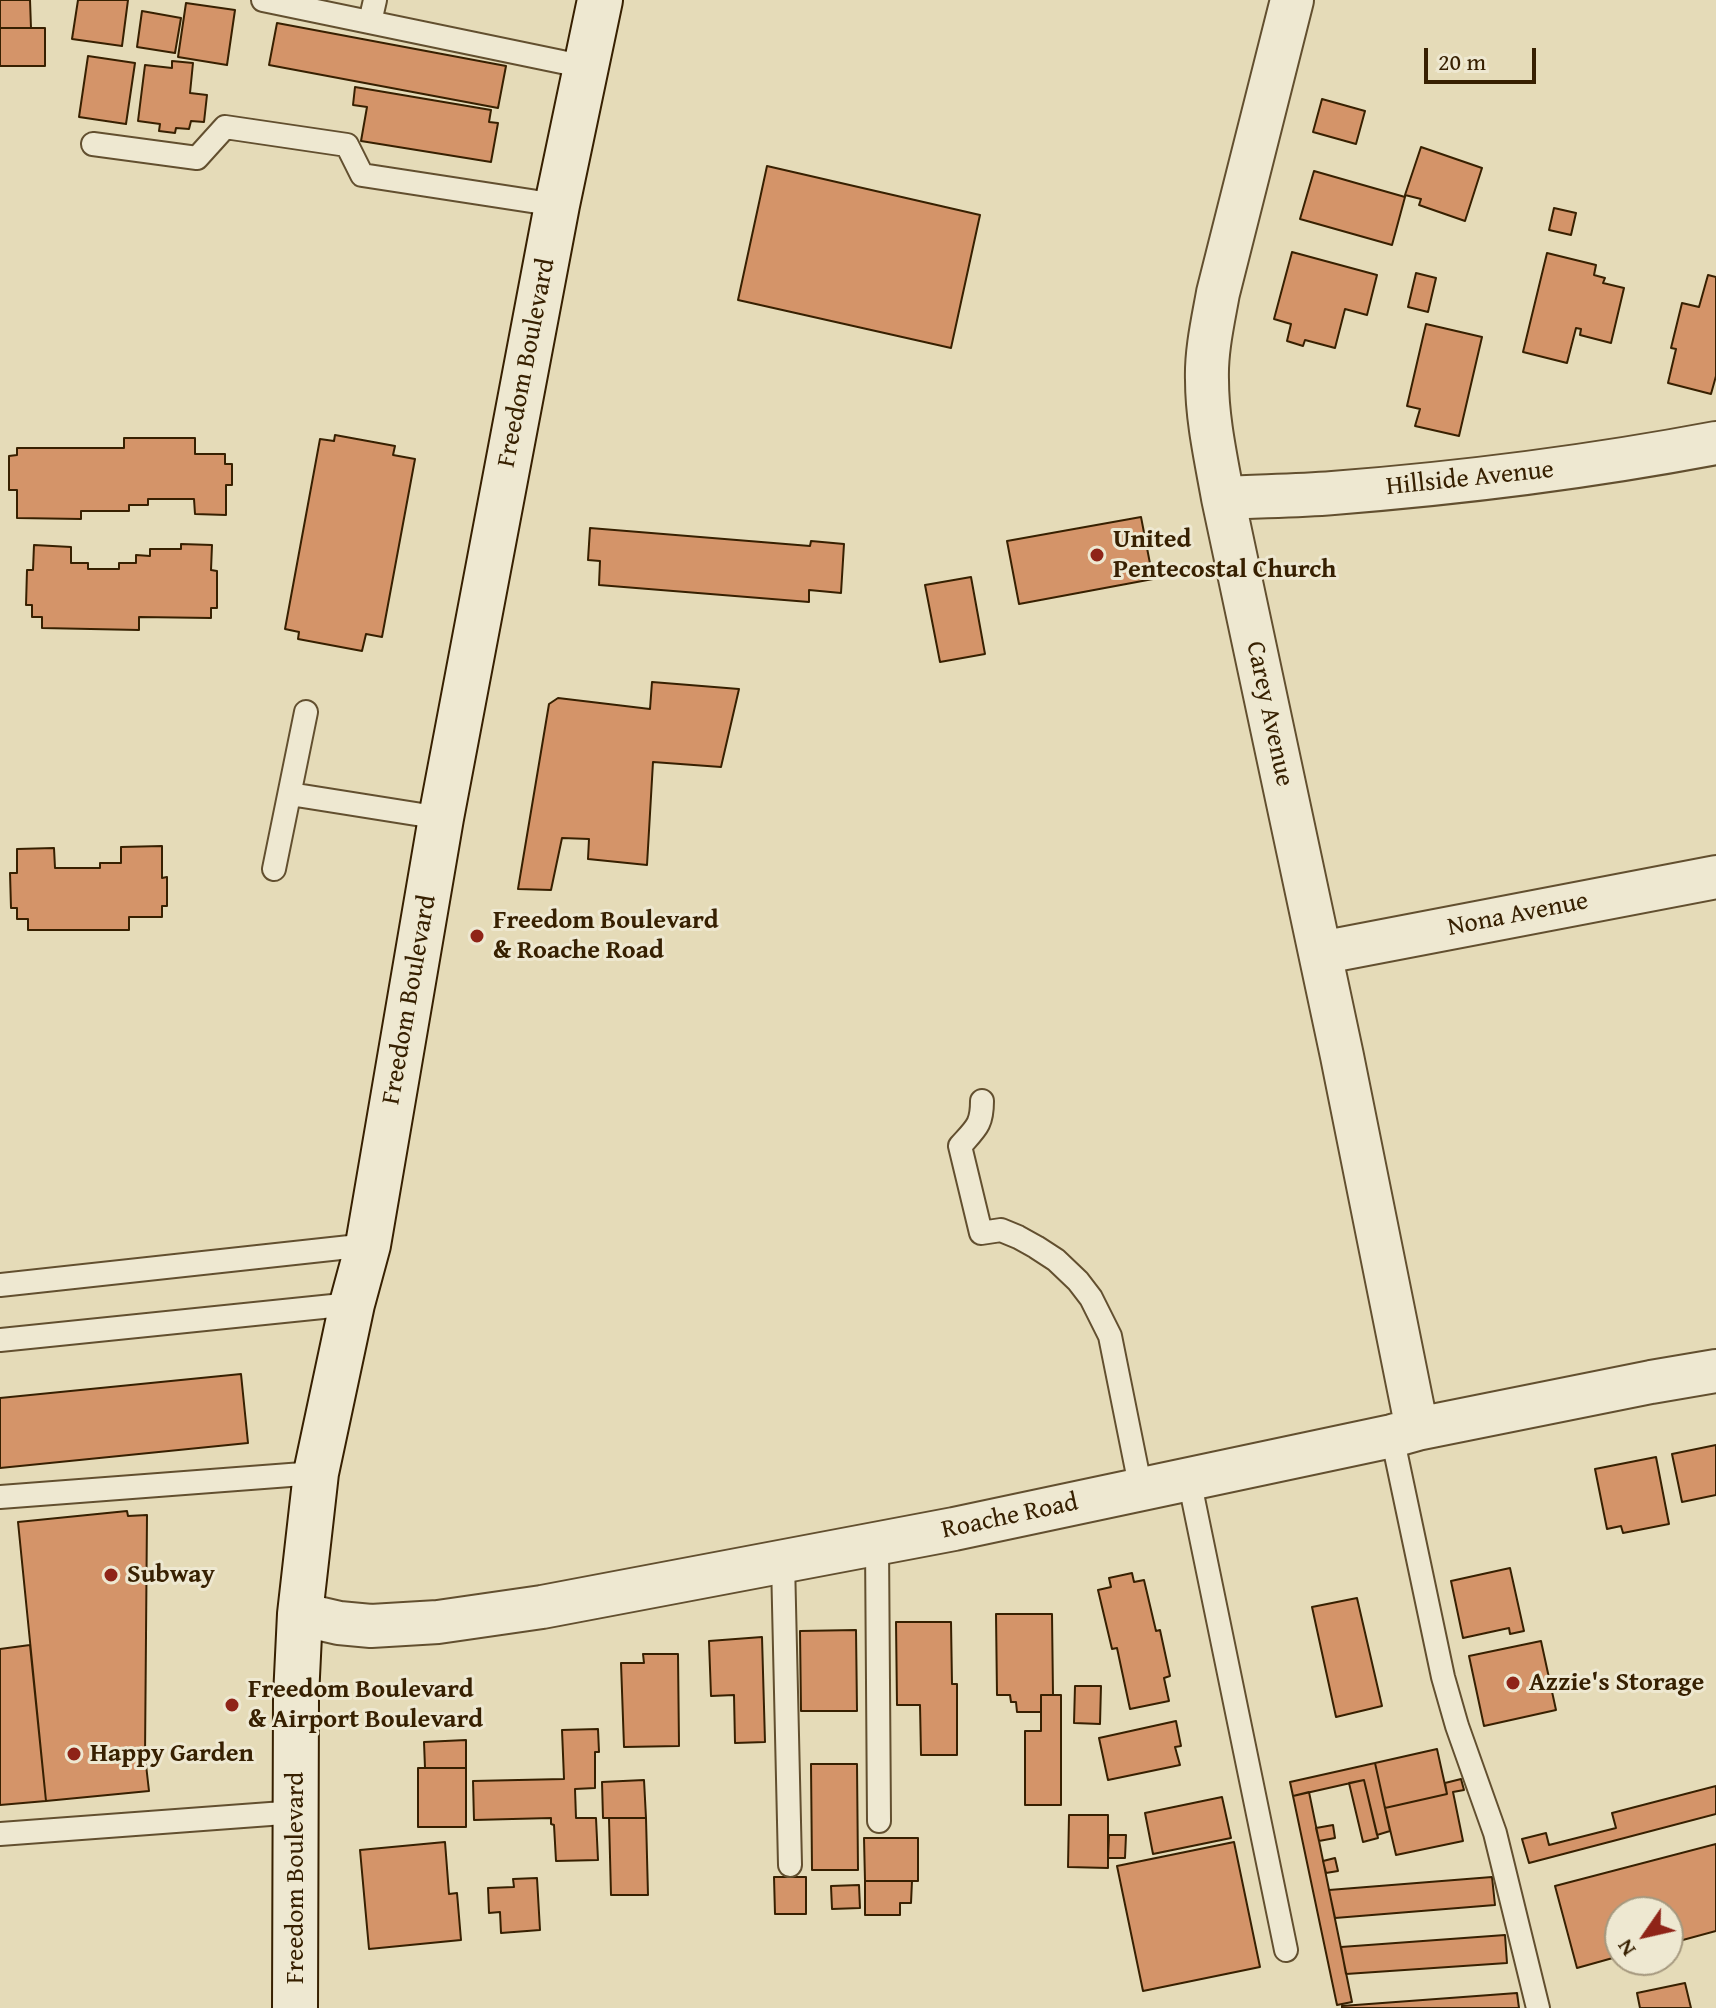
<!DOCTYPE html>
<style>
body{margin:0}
#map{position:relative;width:1716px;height:2008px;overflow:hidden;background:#e5dbb8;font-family:"Gentium Book Plus",serif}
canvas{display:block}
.north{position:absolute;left:1604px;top:1896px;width:80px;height:80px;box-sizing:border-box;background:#eee8d1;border:2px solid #a5987e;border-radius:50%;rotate:236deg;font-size:22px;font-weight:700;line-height:32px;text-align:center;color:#372001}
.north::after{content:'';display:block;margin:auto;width:28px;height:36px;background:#8f2418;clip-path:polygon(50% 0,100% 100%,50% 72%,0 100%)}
.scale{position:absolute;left:1424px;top:48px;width:112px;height:36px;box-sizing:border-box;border:4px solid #372001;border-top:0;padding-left:10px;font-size:24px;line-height:28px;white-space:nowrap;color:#372001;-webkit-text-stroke:6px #eee8d1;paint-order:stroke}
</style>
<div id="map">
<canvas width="1716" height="2008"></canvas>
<div class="north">N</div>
<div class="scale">20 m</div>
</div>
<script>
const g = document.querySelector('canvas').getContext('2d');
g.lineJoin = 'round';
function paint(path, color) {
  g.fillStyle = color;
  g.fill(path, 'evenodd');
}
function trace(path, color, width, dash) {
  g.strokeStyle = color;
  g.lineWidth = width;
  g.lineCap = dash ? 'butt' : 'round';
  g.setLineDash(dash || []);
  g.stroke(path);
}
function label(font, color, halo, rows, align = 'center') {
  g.font = font + ' "Gentium Book Plus",serif';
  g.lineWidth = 6;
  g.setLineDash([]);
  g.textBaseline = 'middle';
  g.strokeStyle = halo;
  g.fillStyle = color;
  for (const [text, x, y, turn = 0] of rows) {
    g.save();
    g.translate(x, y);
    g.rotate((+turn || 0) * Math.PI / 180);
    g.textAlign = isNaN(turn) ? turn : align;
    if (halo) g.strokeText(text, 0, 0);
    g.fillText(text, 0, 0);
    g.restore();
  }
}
const building = new Path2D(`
 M0,0H30L31,28H0Z
 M78,0H128L122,46L72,39Z
 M186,3L235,10L227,65L178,57Z
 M142,11L181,18L175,53L137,47Z
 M277,23L506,66L498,108L269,65Z
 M0,28H45V66H0Z
 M88,56L135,63L126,124L79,117Z
 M172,61L193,63L190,93L207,95L204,122L191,121L189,129L176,128L175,133L159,131L160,124L138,121L145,65L172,68Z
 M355,87L491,110L489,122L498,123L491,162L361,141L367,107L353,105Z
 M1322,99L1365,111L1356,144L1313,132Z
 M1421,147L1482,168L1465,221L1419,205L1421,199L1405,195Z
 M767,166L980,215L951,348L738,300Z
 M1314,171L1405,197L1392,245L1300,219Z
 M1554,208L1576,213L1571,235L1549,230Z
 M1292,252L1377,275L1367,315L1345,309L1335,348L1305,340L1303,346L1287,341L1291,324L1274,319Z
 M1547,253L1596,265L1594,275L1605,278L1603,283L1624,288L1611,343L1580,335L1581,329L1576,328L1567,363L1523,352Z
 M1416,273L1436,278L1428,312L1408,307Z
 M1708,275L1716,277V376L1711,394L1668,383L1676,349L1671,348L1682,303L1699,307Z
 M1426,324L1482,337L1459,436L1415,426L1420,409L1407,406Z
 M335,435L395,446L393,455L415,459L382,637L366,634L362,651L298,639L299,632L285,629L320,439L334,441Z
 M124,438H195V454H225V464H232V485H226V515L195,514L194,499H148V505H129V511H81V519L17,518V490H9V456L17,455V448H124Z
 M1141,517L1153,579L1019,604L1007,541Z
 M590,528L810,546L811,541L844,544L841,593L809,590V602L599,585L600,561L588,560Z
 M181,544L212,545L211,570L217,571V608H211V618L139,617V630L42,628V617H32V605H26L27,570H33L34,545L71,547V563H88V569H119V563H136V555L150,556V549H181Z
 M971,577L985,654L940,662L925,585Z
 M652,682L739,689L721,767L653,762L647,865L588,859L589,839L562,838L551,890L518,889L549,704L558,698L650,709Z
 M162,846V878L167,877V906H162V917H129V930H28V919H17V908H11L10,873H17V849L54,848L55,868H100V863H121V847Z
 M241,1374L248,1443L0,1468V1398Z
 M1716,1445V1495L1682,1502L1672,1454Z
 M1656,1457L1669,1524L1623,1533L1621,1526L1607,1529L1595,1469Z
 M127,1511L128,1516L147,1515L145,1756L149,1791L46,1801L18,1522Z
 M1510,1568L1524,1631L1510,1634L1509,1628L1463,1638L1451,1581Z
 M1132,1573L1134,1582L1144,1580L1156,1631L1160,1630L1170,1676L1164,1678L1169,1701L1130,1709L1117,1648L1112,1649L1098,1590L1111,1587L1109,1578Z
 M1357,1598L1382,1706L1336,1717L1312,1607Z
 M996,1614H1052L1053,1695H1041V1712H1017L1016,1702H1011L1010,1695H997Z
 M896,1622H951L952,1684H957V1755H921L920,1705H897Z
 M856,1630L857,1711H801L800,1631Z
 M762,1637L765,1742L735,1743L734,1695L711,1696L709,1641Z
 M1541,1641L1556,1710L1484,1726L1469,1656Z
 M30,1645L46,1801L0,1805V1649Z
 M643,1654H678L679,1746L624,1747L621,1663H644Z
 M1075,1686H1101L1100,1724L1074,1723Z
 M1041,1695H1061V1805H1025V1731H1041Z
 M1176,1721L1181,1746L1175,1747L1180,1765L1108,1780L1099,1738Z
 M598,1729L599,1752H595V1788L575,1789L576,1818H596L598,1860L556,1861L554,1825L551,1824V1818L474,1820L473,1781L564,1779L562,1730Z
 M466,1740V1768H425L424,1742Z
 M1437,1749L1447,1794L1385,1808L1375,1763Z
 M1375,1763L1390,1831L1377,1835L1364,1780L1293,1796L1290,1782Z
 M811,1764H857L858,1870H812Z
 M418,1768H466V1827H418Z
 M1461,1779L1464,1790L1453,1792L1463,1841L1396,1855L1385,1808L1447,1794L1445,1783Z
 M644,1780L646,1818H603L602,1782Z
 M1364,1780L1378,1838L1363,1842L1349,1783Z
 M1716,1786V1814L1529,1863L1522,1839L1546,1833L1549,1845L1616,1828L1612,1813Z
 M1309,1792L1352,2002L1337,2005L1293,1796Z
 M1222,1797L1231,1838L1153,1854L1145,1813Z
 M1069,1815H1108V1868L1068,1867Z
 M609,1818H646L648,1895H611Z
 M1333,1825L1335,1838L1319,1841L1316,1828Z
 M1109,1835H1126L1125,1858H1108Z
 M864,1838H918V1881H865Z
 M445,1842L449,1894L457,1893L461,1940L369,1949L360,1850Z
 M1234,1842L1260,1967L1143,1991L1117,1866Z
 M1716,1844V1931L1668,1944V1912H1620V1956L1577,1968L1555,1886Z
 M1335,1858L1338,1871L1326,1873L1323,1861Z
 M774,1877H806V1914H775Z
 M1492,1877L1495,1905L1335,1918L1329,1890Z
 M537,1878L540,1930L501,1933L500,1912L489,1913L488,1888L514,1887L513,1879Z
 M865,1881H912L911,1903H900V1915H865Z
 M859,1885L860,1908L832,1909L831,1886Z
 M1505,1935L1507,1963L1346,1974L1341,1947Z
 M1685,1983L1691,2008H1640L1637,1993Z
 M1517,1993L1519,2008H1342V2006Z`);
paint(building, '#d49469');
trace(building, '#372001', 2);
const service = new Path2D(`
 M263,0L586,67
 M370,22L375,0
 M93,144L197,158L225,127L347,145L362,175L557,205
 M290,794L441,818
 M274,869L306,712
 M982,1101C982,1125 976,1128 960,1146L981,1233L1001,1230L1018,1237L1036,1247L1056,1260L1078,1281L1091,1298L1110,1336L1141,1490
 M0,1285L368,1245
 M0,1340L352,1304
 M1392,1436L1443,1677L1457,1726L1495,1833L1538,2008
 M1189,1479L1286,1950
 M0,1497L316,1473
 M877,1544L879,1821
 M783,1562L790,1865
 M0,1834L297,1812`);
const minor = new Path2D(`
 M1292,0L1218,293C1213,321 1206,351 1207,380C1207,419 1216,459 1223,498L1342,1056L1417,1429
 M1223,498C1259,496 1296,496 1333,493C1461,483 1589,467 1716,443
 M1320,953L1716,877
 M300,1614L339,1623L371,1626L438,1622L542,1607L954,1529L1392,1436L1417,1429L1651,1382L1716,1371`);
const secondary = new Path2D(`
 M295,2008L296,1697L300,1614L316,1473L352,1304L368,1245L441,818L557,205L600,0`);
trace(service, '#624f2f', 26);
trace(minor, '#624f2f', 46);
trace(secondary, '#372001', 48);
trace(service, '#eee8d1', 22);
trace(minor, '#eee8d1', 42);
trace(secondary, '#eee8d1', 44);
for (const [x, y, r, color] of [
 [1097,555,8,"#8f2418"],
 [477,936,8,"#8f2418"],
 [111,1575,8,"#8f2418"],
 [1513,1683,8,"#8f2418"],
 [232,1705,8,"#8f2418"],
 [74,1754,8,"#8f2418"]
]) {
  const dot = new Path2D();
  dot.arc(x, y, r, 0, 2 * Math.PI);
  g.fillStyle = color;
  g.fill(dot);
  trace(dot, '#eee8d1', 3);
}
label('26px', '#372001', '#eee8d1', [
 ["Freedom Boulevard",527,363,-79],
 ["Hillside Avenue",1470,479,-6],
 ["Carey Avenue",1269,714,78],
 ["Nona Avenue",1518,915,-11],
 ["Freedom Boulevard",410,1000,-80],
 ["Roache Road",1010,1517,-12],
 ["Freedom Boulevard",296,1878,-90]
]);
label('bold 26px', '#372001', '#eee8d1', [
 ["United",1113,540],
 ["Pentecostal Church",1113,570],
 ["Freedom Boulevard",493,921],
 ["& Roache Road",493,951],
 ["Subway",127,1575],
 ["Azzie's Storage",1529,1683],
 ["Freedom Boulevard",248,1690],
 ["& Airport Boulevard",248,1720],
 ["Happy Garden",90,1754]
], 'left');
</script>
